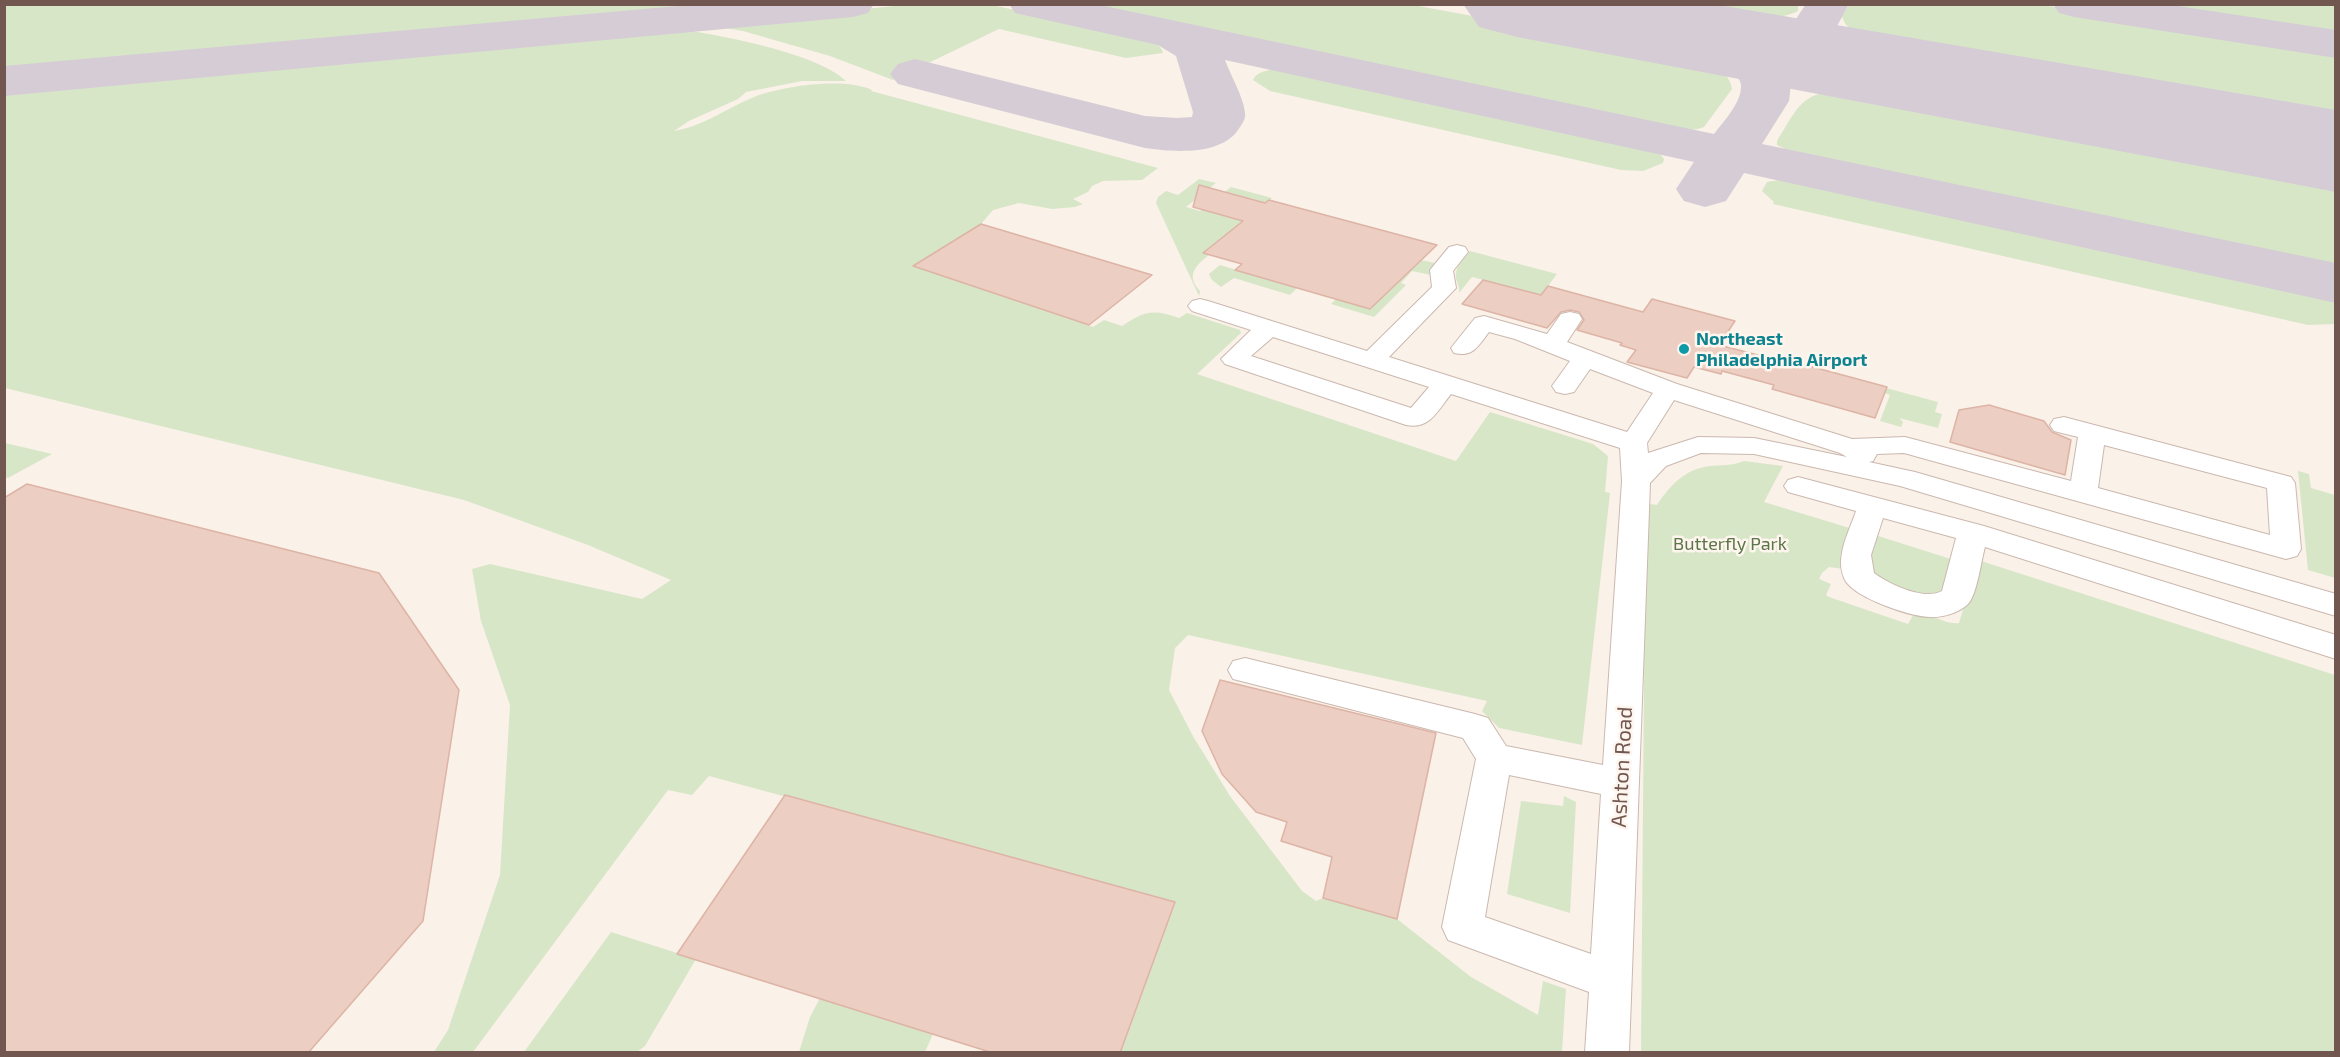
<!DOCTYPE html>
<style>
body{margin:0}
#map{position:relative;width:2340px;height:1057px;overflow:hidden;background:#faf1e8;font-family:"Exo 2",sans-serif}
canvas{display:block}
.frame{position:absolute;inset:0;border:6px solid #71574f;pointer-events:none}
</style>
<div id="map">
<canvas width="2340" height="1057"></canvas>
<div class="frame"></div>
</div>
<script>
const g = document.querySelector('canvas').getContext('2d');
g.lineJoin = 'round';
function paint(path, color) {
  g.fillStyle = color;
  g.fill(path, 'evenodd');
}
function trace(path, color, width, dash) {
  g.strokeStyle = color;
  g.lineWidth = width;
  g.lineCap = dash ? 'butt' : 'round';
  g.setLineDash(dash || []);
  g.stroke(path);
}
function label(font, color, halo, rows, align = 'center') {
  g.font = font + ' "Exo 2",sans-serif';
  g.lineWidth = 5;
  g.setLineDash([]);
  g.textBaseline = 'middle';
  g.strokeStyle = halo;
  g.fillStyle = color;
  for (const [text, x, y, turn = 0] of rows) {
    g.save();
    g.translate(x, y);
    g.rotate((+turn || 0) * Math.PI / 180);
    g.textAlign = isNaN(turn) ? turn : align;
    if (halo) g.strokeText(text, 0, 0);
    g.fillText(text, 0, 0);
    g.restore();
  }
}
paint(new Path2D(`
 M23,4H780V5L5,73V6Z
 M914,4L996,6L1136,35C1147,39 1160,41 1163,53L1126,58L999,29L893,80L830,56L743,31L707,25Z
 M2189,4L2335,5V38L2113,5Z
 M1064,5H1413L1684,55C1701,61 1730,68 1732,89L1704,127C1681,136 1647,126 1624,123Z
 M1623,5L1798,4V11L1794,13C1739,31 1678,14 1623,5Z
 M1849,5H2042L2335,49V128L1914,55C1895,50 1845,37 1842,16Z
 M676,26L677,29C716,34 818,53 846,81H802L746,92L738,99L689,121L674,131C704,126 727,108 754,97C783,86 844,77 872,90L871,91L1158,168L1142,180L1103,181L1092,186L1088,192L1073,199L1083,204L1075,207L1052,209L1019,203L993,210L981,224L914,266L1093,327L1104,320L1122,326C1145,311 1152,309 1179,318L1187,313L1240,330L1241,333L1197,374L1456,461L1490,412L1593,444L1608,456L1605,492L1610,493L1582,745L1499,728L1482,711L1487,701L1188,635L1175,648L1169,690L1194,738L1230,796L1302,891L1316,901L1323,898L1397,919L1471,977L1538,1015L1543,981L1566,989L1562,1052H1120L1175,902L709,776L692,795L668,790L473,1052H434L448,1030L500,875L510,705L481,621L472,569L490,564L642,599L671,580L588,545L464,500L5,388V87Z
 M1281,69L1295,70L1644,145L1660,154L1664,159L1663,163L1643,171L1621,170L1270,91L1253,80C1258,70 1270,70 1281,69Z
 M1858,91L1899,95L2335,176V271L1837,166L1795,154L1777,145V141C1803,98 1804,90 1858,91Z
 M1791,178L2306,289L2335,303V324L2308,325L1773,204L1774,202L1762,191L1767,182Z
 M1199,179L1216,183L1186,207L1200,211L1231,187L1272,198L1213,245L1219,247C1204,260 1181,271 1200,291L1199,296L1156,203L1158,197L1166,191L1178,195Z
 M1470,251L1557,274L1541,295L1472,277L1459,293C1460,286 1457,284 1456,278C1454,267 1464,258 1470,251Z
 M1421,260L1435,263L1429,269L1431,275L1412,271L1401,283L1406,285L1374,317L1331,304L1336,299L1370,309Z
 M1220,265L1297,288L1290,295L1234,278L1221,287L1212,280L1209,274Z
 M1886,388L1938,402L1935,412L1942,414L1938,428L1899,418L1903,422L1901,427L1880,421L1890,395L1884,393Z
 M5,443L52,454L8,478L5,477Z
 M1744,461L1783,466L1764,502L1853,529L1844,569L1829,567L1822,573L1819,579L1831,584L1826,595L1829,597L1908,624L1916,610C1931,613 1944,625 1959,623L1978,560L2335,675V1052H1641L1645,563L1650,504L1657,505C1670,485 1685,469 1710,466C1722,465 1732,466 1744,461Z
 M2298,471L2309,474L2311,488L2335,495V578L2308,570Z
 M1875,535L1954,560L1942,595L1928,598L1887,587L1868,566Z
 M1564,796L1576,802L1570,913L1507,894L1521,801L1563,806Z
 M611,932L696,959L645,1046L637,1052H524Z
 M820,998L933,1034L925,1052H799L810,1017Z`), '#d8e6c8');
paint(new Path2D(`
 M700,4H874L868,13L853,17L4,96V66Z
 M1009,4H1095L1714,134C1724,121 1742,102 1741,85C1740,59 1644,42 1623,37L1616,27L1623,17C1629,16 1635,13 1641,14C1673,16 1756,37 1777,60C1783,67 1787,76 1791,84L1789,101L1762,144L2336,263V303L1744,173L1726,201L1705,207L1684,201L1676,189L1694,162L1225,60C1230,74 1244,98 1245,113C1246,119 1242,124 1238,130C1220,156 1173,152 1145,148L898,84L890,74L898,64L915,59L1145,116L1177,118L1192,117L1193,112L1176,56L1158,45L1015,13Z
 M1806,4H1849L1836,28C1845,50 1893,56 1914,62L1921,72L1914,82L1897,87L1831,69L1808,57L1794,38L1790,28Z
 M2053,4H2165L2336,30V58L2074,17L2059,13Z`), '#d6ccd6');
paint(new Path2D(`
 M1463,4H1713L2336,110V192L1517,37L1479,27Z`), '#d6ccd6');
const building = new Path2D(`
 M1199,185L1265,203L1269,200L1437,245L1370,309L1235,270L1242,264L1203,253L1243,221L1193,207Z
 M981,224L1152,275L1089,325L913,266Z
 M1483,280L1541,295L1548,286L1643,312L1652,299L1735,321L1719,345L1785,362L1787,360L1887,387L1875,418L1772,389L1774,385L1722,371L1721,374L1694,367L1687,378L1627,362L1636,350L1620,345L1622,343L1577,330L1584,320L1579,312L1570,310L1561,312L1547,328L1462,304Z
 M1989,405L2044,421L2052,432L2071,440L2065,475L1950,442L1959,410Z
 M27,484L379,573L459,690L423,921L308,1053H4V498Z
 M1220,680L1436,733L1397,919L1323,898L1332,857L1281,841L1287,822L1256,812L1222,774L1202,731Z
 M785,795L1175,902L1120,1053H993L677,954Z`);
paint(building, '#eccec2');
trace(building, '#ddb4a5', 1.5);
const minor = new Path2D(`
 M1457,245L1465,247L1468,252L1453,271L1456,288L1389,357L1627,432L1653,393L1590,369L1574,392L1565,394L1556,392L1552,386L1570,361L1515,339L1489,332C1479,345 1473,358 1454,353L1451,348L1475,318L1484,316L1547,334L1561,314L1570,312L1579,314L1582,319L1567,342L1677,384L1852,439L1905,437L2071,481L2078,437L2054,431L2050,425L2054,419L2064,417L2291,477L2295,483L2301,549L2297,556L2286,559L1904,453L1877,454L1873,461L1869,462L1915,472L2336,594V616L1900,486L1754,454L1701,453L1666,466L1650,483L1629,1052H1585L1589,992L1448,940L1442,927L1476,759L1463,738L1245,682L1233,679L1228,670L1233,661L1245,658L1475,714L1488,718L1506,746L1603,765L1622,481L1620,448L1451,394C1438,410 1430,430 1406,425L1225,364L1221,359L1251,330L1192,311L1188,306L1192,301L1200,299L1208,301L1367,351L1432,287L1430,270L1449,247ZM1273,337L1429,387L1411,408L1251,356ZM1674,400L1840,453L1847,457L1754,438L1698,437L1648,453L1647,443ZM2104,445L2267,488L2270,535L2098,488ZM1509,775L1601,794L1591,954L1485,917Z
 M1798,477L1984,526L2336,635V659L1985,547C1981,561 1977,595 1968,604C1959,613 1941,618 1929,617C1909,616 1851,597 1844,578C1835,556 1849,532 1856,511L1788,492L1784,486L1788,480ZM1883,518L1956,538L1942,591C1924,601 1889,584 1874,573L1871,555Z`);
trace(minor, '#cbb8af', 2);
paint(minor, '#fff');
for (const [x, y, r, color] of [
 [1684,349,6,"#0f9aa8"]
]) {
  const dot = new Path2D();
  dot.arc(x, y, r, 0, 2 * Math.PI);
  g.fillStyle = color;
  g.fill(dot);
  trace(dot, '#fdf5ee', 2);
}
label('bold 18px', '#0d838f', '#fdf5ee', [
 ["Northeast",1696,339],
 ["Philadelphia Airport",1696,360]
], 'left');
label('18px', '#5b7648', '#fdf5ee', [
 ["Butterfly Park",1730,544]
]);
label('21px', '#71574f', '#fdf5ee', [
 ["Ashton Road",1622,767,-87]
]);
</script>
